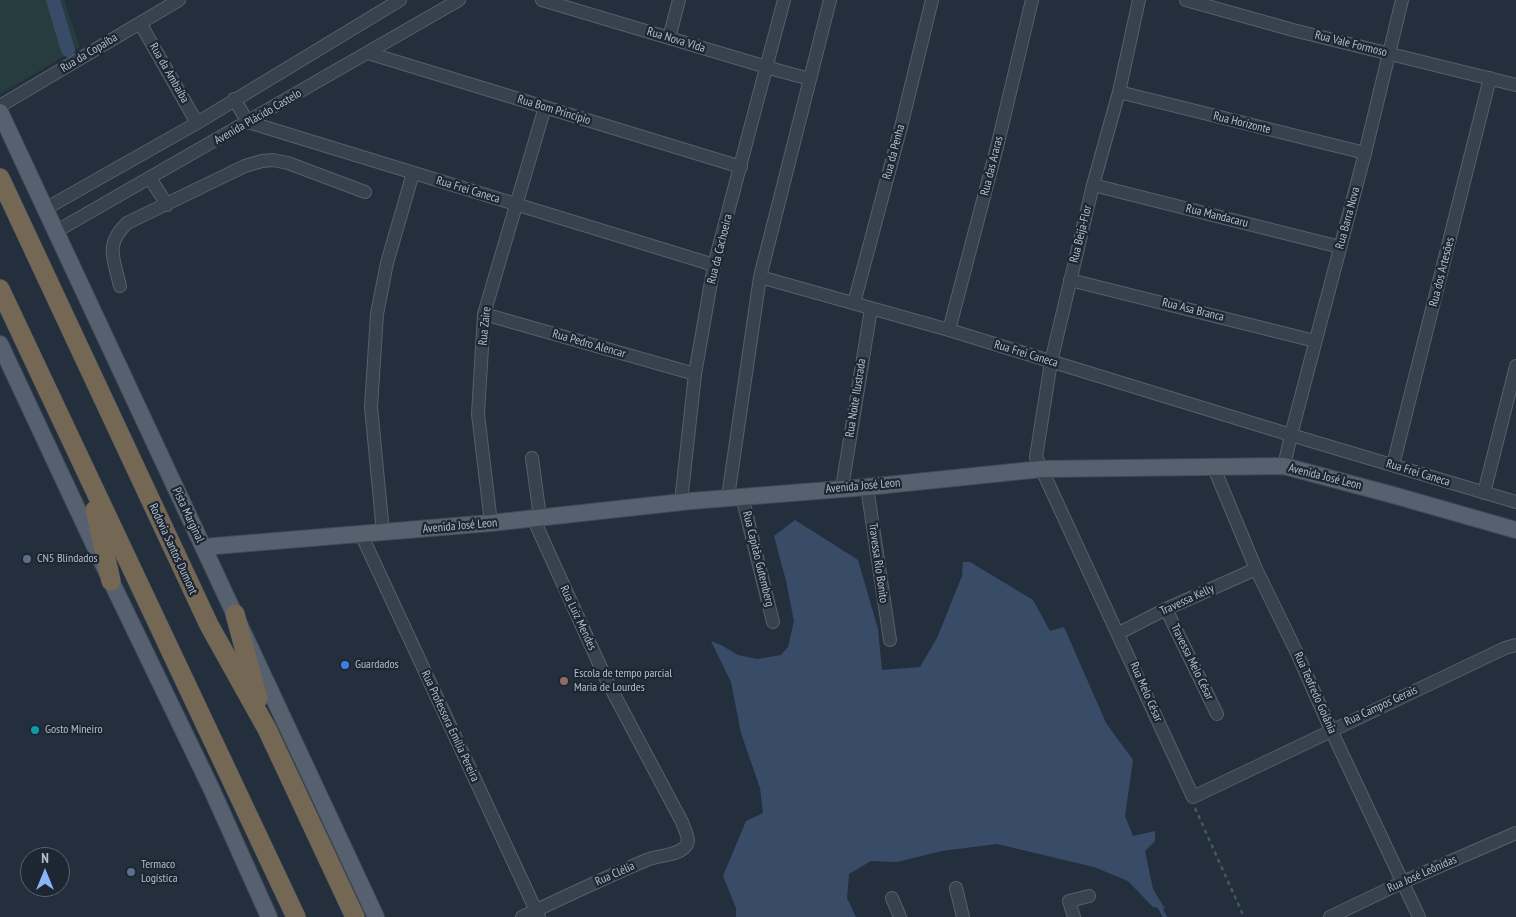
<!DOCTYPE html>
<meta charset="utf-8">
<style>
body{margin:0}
#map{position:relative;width:1516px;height:917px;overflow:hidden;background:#242f3e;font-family:"PT Sans Narrow",sans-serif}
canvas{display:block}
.north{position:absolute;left:20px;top:847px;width:50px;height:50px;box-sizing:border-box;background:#1d2633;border:1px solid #59626f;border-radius:50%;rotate:0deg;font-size:14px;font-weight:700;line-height:20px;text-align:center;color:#b4bcc9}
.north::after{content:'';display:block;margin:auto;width:18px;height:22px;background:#8ab4f8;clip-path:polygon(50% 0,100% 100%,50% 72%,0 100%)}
</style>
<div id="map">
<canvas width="1516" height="917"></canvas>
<div class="north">N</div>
</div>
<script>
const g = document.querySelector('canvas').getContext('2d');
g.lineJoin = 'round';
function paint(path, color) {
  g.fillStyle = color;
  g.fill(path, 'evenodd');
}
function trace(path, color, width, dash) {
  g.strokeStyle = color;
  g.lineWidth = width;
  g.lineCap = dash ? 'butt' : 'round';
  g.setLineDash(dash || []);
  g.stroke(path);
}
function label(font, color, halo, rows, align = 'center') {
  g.font = font + ' "PT Sans Narrow",sans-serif';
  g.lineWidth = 4.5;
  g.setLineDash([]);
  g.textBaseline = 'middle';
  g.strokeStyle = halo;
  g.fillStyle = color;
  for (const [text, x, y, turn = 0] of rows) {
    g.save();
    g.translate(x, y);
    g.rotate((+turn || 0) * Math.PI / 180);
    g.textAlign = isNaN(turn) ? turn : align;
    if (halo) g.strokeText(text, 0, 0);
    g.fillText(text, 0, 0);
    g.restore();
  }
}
paint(new Path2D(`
 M0,0H64L80,47L0,94Z`), '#263c3f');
paint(new Path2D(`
 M795,520L858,560L878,629L882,670L920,667L937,638L962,576L963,562H970L1033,600L1050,631L1064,627L1106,723L1133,760L1125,816L1133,836L1155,831V841L1145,851L1153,889L1165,909L1153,907L1128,881L1094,867L997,844L942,851L897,862L871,861L849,874L847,898L856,917H736V908L723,876L746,821L763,813L760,788L741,733L731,682L711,641L721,645L738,655L757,659L781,655L788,647L794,621L786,581L774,536Z`), '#394c67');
trace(new Path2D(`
 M1159,906L1165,917`), '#394c67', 4);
trace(new Path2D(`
 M53,0L68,50`), '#394c67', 14);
const minor = new Path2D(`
 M542,0L780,71L810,79
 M1139,0L1119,92L1093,185L1051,362L1036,457L1193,797L1505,648L1516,645
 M1186,0L1293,30L1516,85
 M1402,0L1365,153L1291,435L1516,502
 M140,23L197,123
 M669,38L679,0
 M368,53L741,167
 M1119,92L1365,153
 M234,99L248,122L714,265
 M0,106L179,0
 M150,178L167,205
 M1093,185L1340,247
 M45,209L197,123L400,0
 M55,232L459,0
 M760,277L949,330L1291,435L1284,466
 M1070,280L1315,341
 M120,286C114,259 104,245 127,223L245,166L262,161L273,160L288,163L365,192
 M854,303L902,123L932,0
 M484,314L695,374
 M949,330L997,147L1032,0
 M532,458L540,517
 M1393,465L1490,78
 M1214,468L1256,569L1297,653L1331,730L1419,917
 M867,487L890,640
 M842,488L871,309
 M1484,493L1516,366
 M742,496L773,622
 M728,497L760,277L830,0
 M681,502L695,374L714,265L784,0
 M491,523L478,414L484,314L545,107
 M383,532L371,407L377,314L387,263L413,173
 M361,534L539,917
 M1166,609L1217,714
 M1119,633L1166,609L1256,569
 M956,888L963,917
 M892,898L900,917
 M522,917C564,897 606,877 649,859C660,855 676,856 685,847C692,841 684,829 682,822L607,681L533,518
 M1074,917L1069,901L1089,896
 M1330,917L1403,882L1516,833`);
const major = new Path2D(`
 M0,112L376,917
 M0,344L111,581L211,788L269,917
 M203,547L491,523L691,501L867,487L1042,469L1284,466L1393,495L1516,530`);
const highway = new Path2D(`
 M0,178L209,625L267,729L355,917
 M0,289L296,917
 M95,510L111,581
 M235,614L258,699`);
trace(minor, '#565f6c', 14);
trace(major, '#414a57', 18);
trace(highway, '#434c59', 20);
trace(new Path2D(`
 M1195,808L1244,917`), '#44595c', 2.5, [4, 4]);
trace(minor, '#38414e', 12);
trace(major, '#56606e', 16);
trace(highway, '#746855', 19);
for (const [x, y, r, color] of [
 [27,559,5,"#5c6f8a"],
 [345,665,5,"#3f7fe0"],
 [564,681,5,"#8d6e63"],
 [35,730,5,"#0f9aa8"],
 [131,872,5,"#5c6f8a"]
]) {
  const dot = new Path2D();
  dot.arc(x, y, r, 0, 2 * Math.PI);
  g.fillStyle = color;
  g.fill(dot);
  trace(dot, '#1d2633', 2);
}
label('12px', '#b4bcc9', '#1d2633', [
 ["Rua Nova VIda",676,40,17],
 ["Rua Vale Formoso",1351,44,14],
 ["Rua da Copaíba",89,53,-31],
 ["Rua da Ambaíba",169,73,60],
 ["Rua Bom Princípio",554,110,17],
 ["Avenida Plácido Castelo",258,117,-30],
 ["Rua Horizonte",1242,123,14],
 ["Rua da Penha",894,152,-75],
 ["Rua das Araras",992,166,-76],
 ["Rua Frei Caneca",468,190,17],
 ["Rua Mandacaru",1217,216,14],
 ["Rua Barra Nova",1348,218,-75],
 ["Rua Beija-Flor",1081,234,-76],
 ["Rua da Cachoeira",720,249,-76],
 ["Rua dos Artesões",1442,272,-76],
 ["Rua Asa Branca",1193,310,14],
 ["Rua Zaire",485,326,-84],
 ["Rua Pedro Alencar",589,344,16],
 ["Rua Frei Caneca",1026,354,17],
 ["Rua Noite Ilustrada",856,398,-81],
 ["Rua Frei Caneca",1418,473,17],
 ["Avenida José Leon",1325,477,14],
 ["Avenida José Leon",863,486,-5],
 ["Pista Marginal",188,515,65],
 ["Avenida José Leon",460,526,-5],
 ["Rodovia Santos Dumont",173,549,65],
 ["Rua Capitão Gutemberg",758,559,76],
 ["Travessa Rio Bonito",878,563,82],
 ["Travessa Kelly",1187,600,-25],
 ["Rua Luiz Mendes",578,618,65],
 ["Travessa Melo César",1192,662,64],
 ["Rua Melo César",1146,692,66],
 ["Rua Teofredo Goiânia",1315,693,66],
 ["Rua Campos Gerais",1381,706,-25],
 ["Rua Professora Emília Pereira",450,726,65],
 ["Rua Clélia",615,874,-24],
 ["Rua José Leônidas",1422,874,-24]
]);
label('12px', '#b4bcc9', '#1d2633', [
 ["CN5 Blindados",37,559],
 ["Guardados",355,665],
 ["Escola de tempo parcial",574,674],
 ["Maria de Lourdes",574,688],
 ["Gosto Mineiro",45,730],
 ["Termaco",141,865],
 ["Logística",141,879]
], 'left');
</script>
